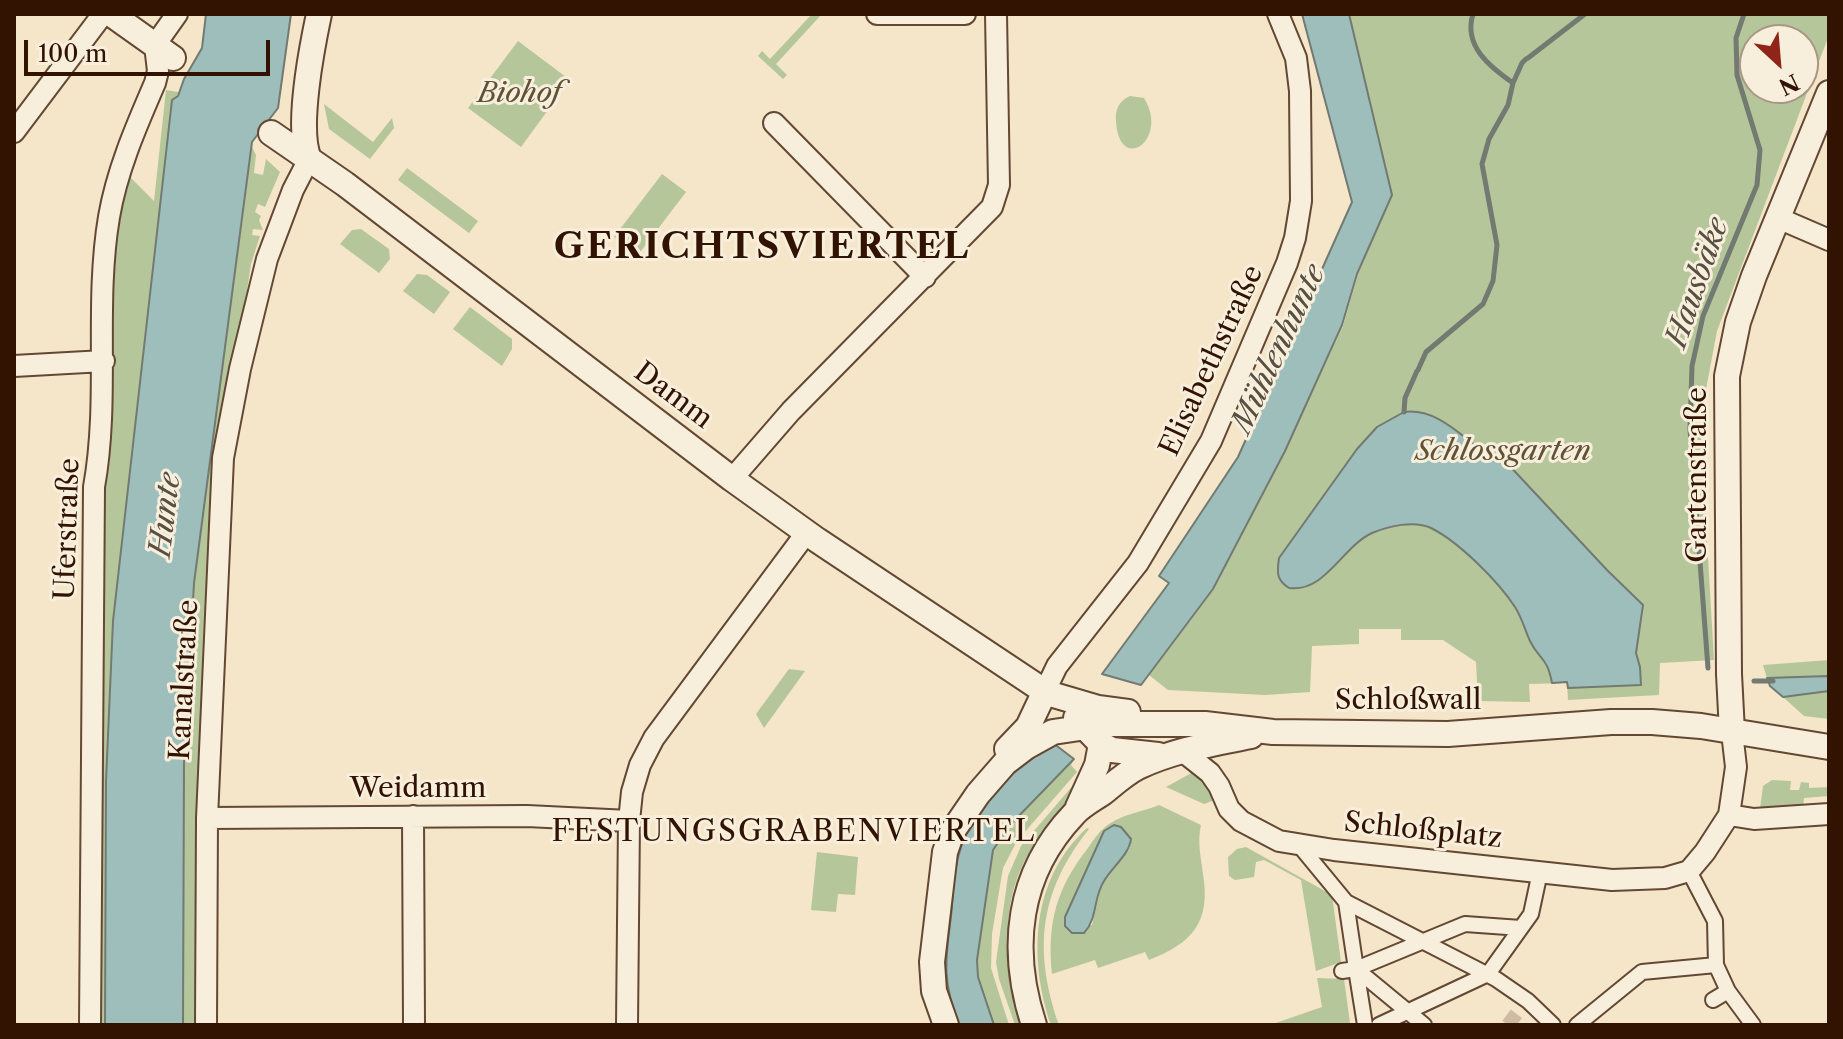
<!DOCTYPE html>
<meta charset="utf-8">
<style>
body{margin:0}
#map{position:relative;width:1843px;height:1039px;overflow:hidden;background:#f5e5c9;font-family:"Libre Caslon Text",serif}
canvas{display:block}
.frame{position:absolute;inset:0;border:16px solid #321301;pointer-events:none}
.north{position:absolute;left:1739px;top:24px;width:80px;height:80px;box-sizing:border-box;background:#f8eedc;border:2px solid #a99684;border-radius:50%;rotate:154deg;font-size:22px;font-weight:700;line-height:32px;text-align:center;color:#321301}
.north::after{content:'';display:block;margin:auto;width:28px;height:36px;background:#8f2418;clip-path:polygon(50% 0,100% 100%,50% 72%,0 100%)}
.scale{position:absolute;left:24px;top:40px;width:246px;height:36px;box-sizing:border-box;border:4px solid #321301;border-top:0;padding-left:10px;font-size:24px;line-height:28px;white-space:nowrap;color:#321301;-webkit-text-stroke:6px #f8eedc;paint-order:stroke}
</style>
<div id="map">
<canvas width="1843" height="1039"></canvas>
<div class="frame"></div>
<div class="north">N</div>
<div class="scale">100 m</div>
</div>
<script>
const g = document.querySelector('canvas').getContext('2d');
g.lineJoin = 'round';
function paint(path, color) {
  g.fillStyle = color;
  g.fill(path, 'evenodd');
}
function trace(path, color, width, dash) {
  g.strokeStyle = color;
  g.lineWidth = width;
  g.lineCap = dash ? 'butt' : 'round';
  g.setLineDash(dash || []);
  g.stroke(path);
}
function label(font, color, halo, rows, align = 'center') {
  g.font = font + ' "Libre Caslon Text",serif';
  g.lineWidth = 6;
  g.setLineDash([]);
  g.textBaseline = 'middle';
  g.strokeStyle = halo;
  g.fillStyle = color;
  for (const [text, x, y, turn = 0] of rows) {
    g.save();
    g.translate(x, y);
    g.rotate((+turn || 0) * Math.PI / 180);
    g.textAlign = isNaN(turn) ? turn : align;
    if (halo) g.strokeText(text, 0, 0);
    g.fillText(text, 0, 0);
    g.restore();
  }
}
paint(new Path2D(`
 M812,14H822L776,64L787,75L783,79L758,56L762,51L770,59Z
 M1349,14H1829V35L1717,331L1700,421L1714,660L1660,663L1659,695L1568,700L1567,683L1529,684L1530,702L1478,701L1476,662L1443,640H1401V629H1359V644L1312,646L1310,692L1265,695L1168,690L1149,675L1214,589L1285,451L1343,326L1358,274L1392,195ZM1755,40H1803V88H1755Z
 M518,41L570,80L521,147L468,108Z
 M166,90L178,92V96L172,100L113,621L106,781L105,1025H95L100,488L116,206L125,172L154,201Z
 M1130,96L1144,98C1170,140 1119,175 1116,121C1115,109 1119,101 1130,96Z
 M324,104L373,142L392,118L394,128L370,159L329,129Z
 M252,147L256,155L254,173L263,175L266,159L280,172L265,207L258,204L255,212L261,216L259,220L263,230L253,229L252,235L260,236L251,264L226,429L209,515L199,816L198,1025H183L184,763L194,583Z
 M407,168L478,221L469,233L398,180Z
 M662,174L686,192L638,255L614,237Z
 M361,229L389,249L390,259L379,273L340,244L352,230Z
 M417,274L427,275L450,292L434,314L403,291Z
 M470,307L512,339V349L502,366L453,329Z
 M1829,660V676L1767,678L1763,665Z
 M789,669L805,671L764,728L756,714Z
 M1829,691V719L1804,716L1783,697Z
 M1074,759L1071,765L1077,772L1017,841L1003,868L992,934L991,968L1009,1025H994L978,977L977,960L993,849L1011,824Z
 M1087,769C1082,778 1079,789 1073,797C1062,812 1048,824 1037,840C996,900 1005,960 1024,1025H1015L999,979L996,962L1008,876L1021,846Z
 M1195,771L1215,793L1212,801L1204,804L1166,787Z
 M1772,780L1791,781L1790,790H1799L1801,782L1809,783V788L1829,787V796L1804,798L1803,808L1760,809L1763,786Z
 M1159,805L1201,825C1197,842 1201,857 1203,874C1211,923 1192,943 1149,960L1145,952L1098,968L1095,960L1052,974C1047,923 1056,889 1088,848C1092,842 1097,834 1103,829C1119,814 1140,813 1159,805ZM1104,831L1130,847L1102,883L1092,925L1065,917Z
 M1087,828L1089,829C1039,892 1033,950 1059,1025H1051C1028,958 1031,879 1087,828Z
 M1246,847L1332,895L1341,962L1316,971L1301,880L1264,860L1256,862L1254,877L1235,880L1229,876L1228,857L1237,849Z
 M817,852L858,857L855,895L838,894L836,912L811,910Z
 M1317,978L1344,979L1350,1023L1270,1025L1322,1007Z`), '#b6c69b');
const water = new Path2D(`
 M206,14H291L278,108L252,142L194,583L184,763L183,1025H105L106,781L113,621L172,100L178,96L184,79L202,48Z
 M1302,14H1349L1392,195L1357,274L1342,325L1285,451L1213,589L1141,685L1102,674L1169,583L1159,576L1238,457L1352,202Z
 M1404,412C1434,408 1457,432 1480,449L1488,450V456L1494,461L1502,459L1506,462L1607,570L1643,605L1636,653L1640,667L1641,685L1568,688L1567,682L1552,683C1547,656 1539,660 1530,641C1525,630 1522,618 1515,607C1498,581 1459,542 1431,528C1414,520 1389,526 1372,533C1342,547 1325,593 1289,588C1276,580 1277,572 1279,558L1357,449L1377,427Z
 M1829,676V691L1783,697L1770,686L1767,678Z
 M1053,743L1074,759L1011,824L993,850L977,960L978,977L994,1025H959C942,981 945,962 951,916C953,896 953,873 959,854C972,804 1012,770 1053,743Z
 M1114,825L1121,827L1131,839C1129,855 1112,867 1104,881C1093,898 1098,918 1084,933H1072L1065,926V917L1104,831Z`);
paint(water, '#9dbebb');
trace(water, '#727a71', 2);
trace(new Path2D(`
 M1473,14C1463,46 1490,67 1513,83
 M1528,58L1585,14
 M1418,370L1426,352L1483,304L1493,281L1497,245L1482,164L1489,139L1508,105L1513,83L1522,63L1526,59
 M1404,412L1405,398L1417,371
 M1708,668L1690,429L1692,366L1703,316L1757,185L1760,150L1737,75L1736,38L1744,14
 M1754,681H1773`), '#727a71', 5);
trace(new Path2D(`
 M1508,1025L1517,1013`), '#cebba1', 14, [14, 7]);
const pedestrian = new Path2D(`
 M1299,845L1346,902L1496,979L1528,1001L1553,1025
 M1689,871L1715,921L1716,965L1728,991L1753,1025
 M1346,902L1356,969L1424,1025
 M1356,969L1365,1025
 M1342,971L1356,969L1465,924L1521,928
 M1713,1000L1728,991
 M1379,1025L1488,974L1531,914L1540,872
 M1577,1025L1642,972L1716,965`);
const minor = new Path2D(`
 M877,14H965
 M774,123L925,277
 M14,132L103,14
 M1778,218L1829,240
 M14,366L104,361
 M732,479L791,411L992,207L999,185L996,14
 M1045,691L1057,666L1138,563L1211,441L1287,263L1295,238L1301,201L1300,91L1296,58L1278,14
 M1181,750L1210,773L1219,786L1229,809L1241,821L1279,841L1334,850L1612,880L1665,878L1689,871L1705,852L1729,815L1736,767L1732,732
 M1729,815L1754,819L1829,814
 M413,816L414,1025
 M207,818L527,816L629,821
 M90,1025L94,487C110,398 94,306 109,217C117,170 136,127 155,83L158,71L155,45L177,14
 M206,1025L207,818L223,458L240,369L267,259L293,190L309,159
 M627,1025L629,821L632,792L640,765L654,738L807,532`);
const tertiary = new Path2D(`
 M111,14L173,58
 M271,133L345,184L732,479L817,540L1047,693L1098,708L1128,712
 M309,159C296,129 312,47 319,14
 M1076,718L1101,744L1112,750L1158,755
 M1732,732L1729,674L1727,376L1738,322L1754,276L1829,93
 M1007,749L1028,727L1045,691
 M1078,807L1097,765L1101,744
 M946,1025L934,991L932,962L945,852L952,832L978,794L1005,763L1026,747L1053,732L1107,724H1205L1273,732L1448,734L1611,722H1652L1701,726L1829,747
 M1034,1025C1009,949 1017,874 1074,814C1082,805 1094,799 1104,792C1115,783 1126,773 1138,767C1174,750 1212,744 1251,736`);
trace(pedestrian, '#634833', 18);
trace(minor, '#634833', 24);
trace(tertiary, '#634833', 28);
trace(pedestrian, '#f8eedc', 14);
trace(minor, '#f8eedc', 20);
trace(tertiary, '#f8eedc', 24);
label('italic 28px', '#605237', '#f8eedc', [
 ["Biohof",519,94],
 ["Schlossgarten",1503,452]
]);
label('28px', '#321301', '#f8eedc', [
 ["Elisabethstraße",1212,361,-65],
 ["Damm",673,396,37],
 ["Gartenstraße",1698,475,-90],
 ["Uferstraße",68,529,-88],
 ["Kanalstraße",185,680,-87],
 ["Schloßwall",1408,701],
 ["Weidamm",418,789],
 ["Schloßplatz",1423,831,6]
]);
label('italic 30px', '#574f42', '#f8eedc', [
 ["Hausbäke",1698,283,-71],
 ["Mühlenhunte",1279,349,-65],
 ["Hunte",166,515,-83]
]);
g.letterSpacing = '2px';
label('30px', '#321301', '#f8eedc', [
 ["FESTUNGSGRABENVIERTEL",794,832]
]);
g.letterSpacing = '0px';
g.letterSpacing = '2px';
label('bold 36px', '#321301', '#f8eedc', [
 ["GERICHTSVIERTEL",762,248]
]);
g.letterSpacing = '0px';
</script>
